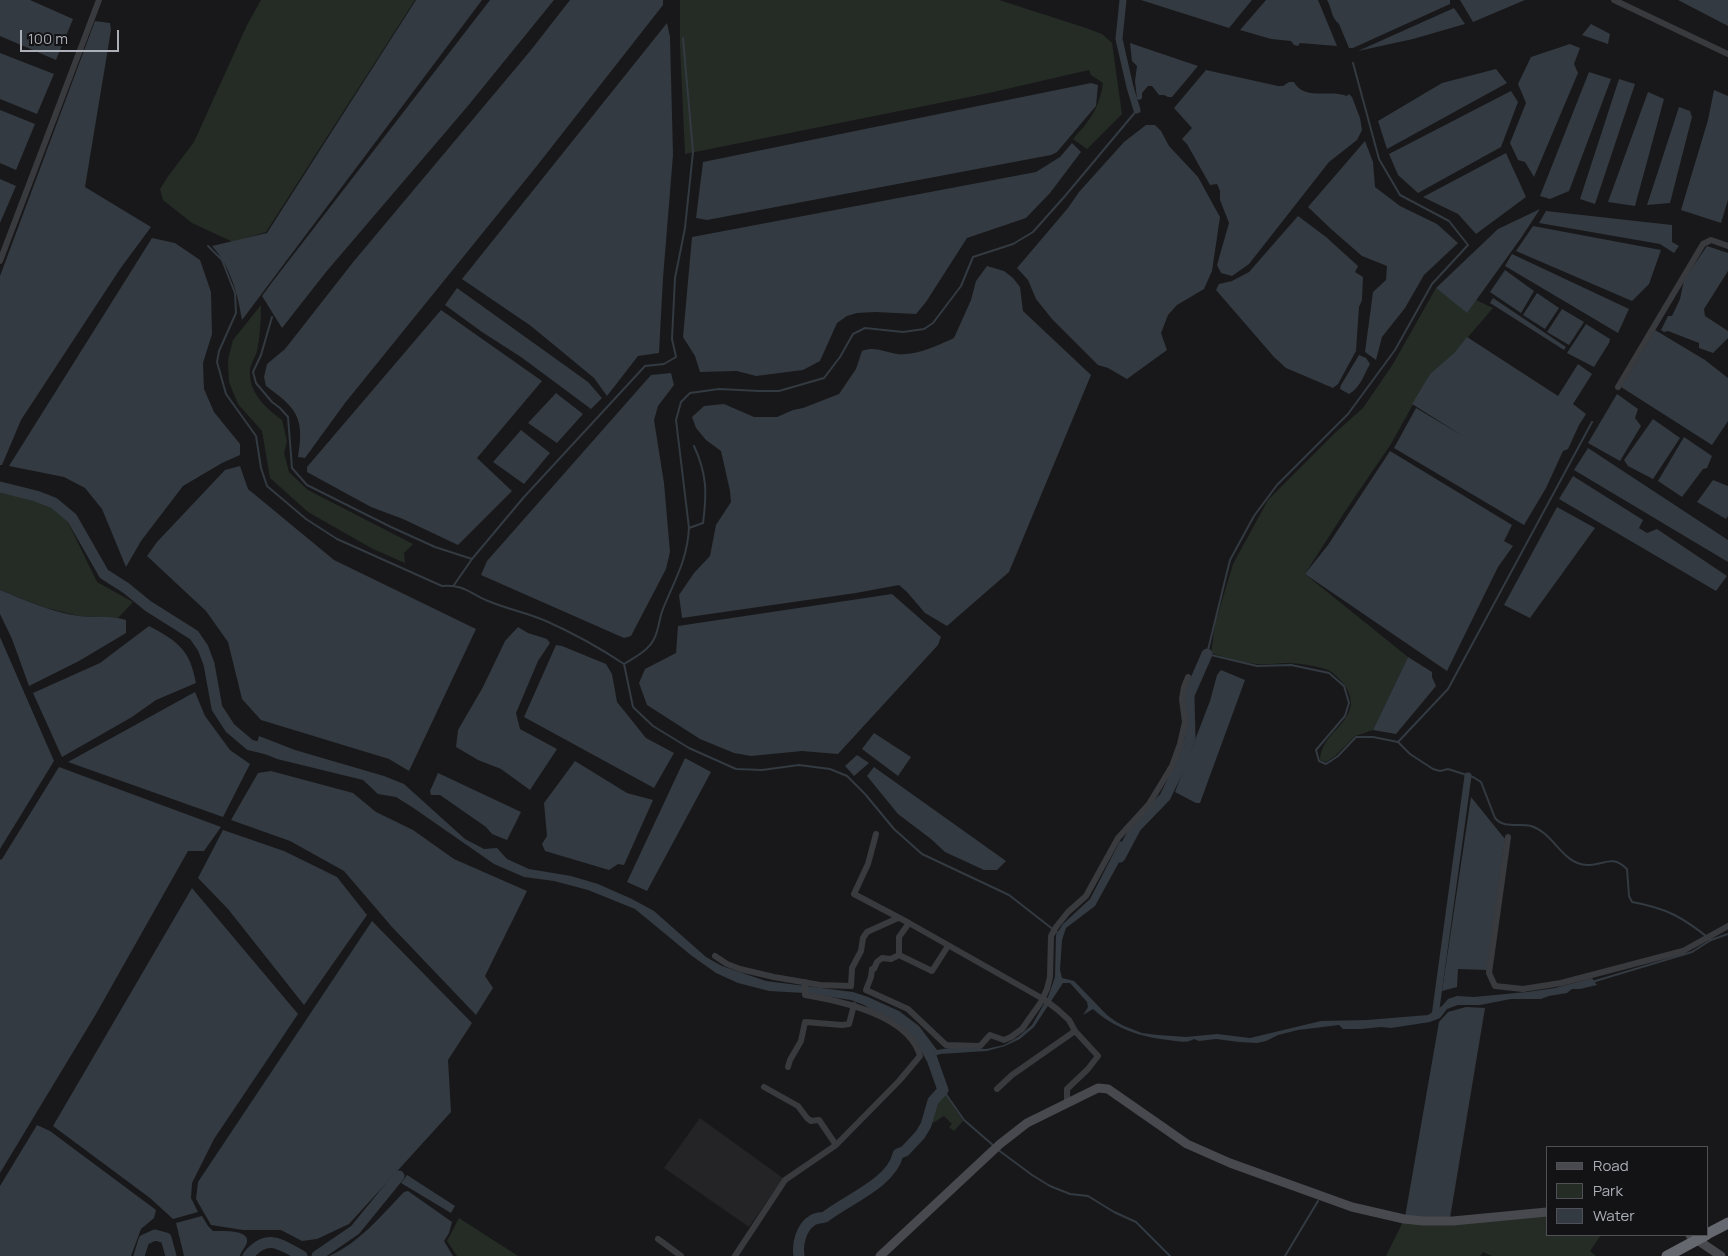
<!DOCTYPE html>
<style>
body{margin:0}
#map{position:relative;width:1728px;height:1256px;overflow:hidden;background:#18181a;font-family:Manrope,sans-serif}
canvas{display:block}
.legend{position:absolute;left:1546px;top:1146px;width:162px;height:90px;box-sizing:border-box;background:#131315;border:1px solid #505156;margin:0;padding:6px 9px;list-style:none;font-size:15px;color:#acafb8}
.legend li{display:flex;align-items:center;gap:10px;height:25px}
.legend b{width:25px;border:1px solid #505156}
.scale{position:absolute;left:20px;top:30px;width:99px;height:22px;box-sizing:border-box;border:2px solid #acafb8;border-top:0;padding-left:6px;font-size:15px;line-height:18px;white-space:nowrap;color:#acafb8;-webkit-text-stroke:4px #131315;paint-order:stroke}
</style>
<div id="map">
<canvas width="1728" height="1256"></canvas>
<ul class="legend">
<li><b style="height:6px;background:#47494e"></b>Road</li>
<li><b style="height:14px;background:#242c25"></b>Park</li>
<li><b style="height:14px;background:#333a41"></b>Water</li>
</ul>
<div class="scale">100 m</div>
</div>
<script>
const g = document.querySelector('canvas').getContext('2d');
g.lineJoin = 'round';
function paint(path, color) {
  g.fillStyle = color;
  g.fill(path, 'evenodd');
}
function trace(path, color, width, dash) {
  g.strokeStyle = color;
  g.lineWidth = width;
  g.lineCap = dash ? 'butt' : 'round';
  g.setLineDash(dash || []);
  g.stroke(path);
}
paint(new Path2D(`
 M700,1118L783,1178L749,1227L664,1168Z`), '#242426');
paint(new Path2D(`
 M261,0H415L266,232L233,242L192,223L163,200L160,189L169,175L194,142L247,25Z
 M680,0H999L1083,27L1102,34L1112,43L1122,114L1087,149L1073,139C1090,120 1099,109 1103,83L1091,75L1089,70L989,93L685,154L680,46Z
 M1436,288L1467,312L1476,300L1493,308L1455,352L1430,374L1391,444L1344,513L1305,574L1408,657L1373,730L1355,736L1335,756L1326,762L1320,760C1321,735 1348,727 1351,704C1351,695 1346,685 1340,680C1337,677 1333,672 1328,670C1317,666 1299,663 1287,663C1277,663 1266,665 1256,664C1241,662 1226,658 1211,653L1215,624L1233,564L1268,500L1336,432L1363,408L1393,364Z
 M261,305C261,321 260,336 257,351C255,358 249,366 250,374C250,394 267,409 282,420L287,441L284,453L289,472L308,490L413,544L404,553L405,563L373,549L308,512L270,478L262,431L238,404L229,382L228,360L233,340Z
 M0,493L37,500L53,507L67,520L97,582L133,602L118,618L79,616L46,608L0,590Z
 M943,1091L963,1121L954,1131L949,1127L952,1124L944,1116L928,1126L934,1101Z
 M1547,1215V1235H1601L1590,1251L1596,1256H1492L1483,1252L1480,1256H1386L1403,1222Z
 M459,1218L518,1256H457L447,1241Z`), '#242c25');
paint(new Path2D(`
 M0,0H30L73,19L56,60L0,36Z
 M416,0H482L242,320C238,294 230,266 212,246L267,233Z
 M490,0H554L467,107L326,272L282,328L262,296L273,281Z
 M570,0H663V5L536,167L345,403L305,458L298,457C305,417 296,408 266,386L264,377L267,364L285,349L354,261L531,50Z
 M1141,0H1252L1229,28Z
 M1266,0H1318L1337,46L1300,43L1298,46L1294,45L1291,41L1271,39L1240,30Z
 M1327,0H1450V4L1353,48H1349L1339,24C1331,18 1332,8 1327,0Z
 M1460,0H1525L1473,22Z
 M1678,0H1728V26Z
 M1454,8L1465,24L1413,39L1358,51Z
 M95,21L110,23L111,30L85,187L151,227L120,269L21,420L2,465H0V276Z
 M667,23L670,37L673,155L663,278L659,353L638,356L607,396L594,378L531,326L462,279Z
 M1591,24L1610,34L1608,44L1582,35L1578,40Z
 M1130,43L1198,66L1172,97H1168L1164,95H1159L1152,86H1148L1142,93V98L1140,100L1137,99L1135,81L1137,66L1132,61Z
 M1570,44L1580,48L1574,64L1578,73L1534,177L1525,162L1518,160L1510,143L1526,103L1518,84L1531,57Z
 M0,53L54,74L37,114L0,99Z
 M1496,69L1507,83L1387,149L1378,121L1442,83Z
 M1206,70L1278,86H1283L1289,82H1294C1304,101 1330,89 1347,96L1349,94L1352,97L1360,118L1362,130L1357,140L1329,162L1249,264L1232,276L1221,273L1217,265L1229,223L1220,200V191L1217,184L1210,185L1187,144L1182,139L1192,128L1174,108Z
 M1589,72L1611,79L1569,191L1550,199L1540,196Z
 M1619,79L1635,84L1595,204L1580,199Z
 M1091,83L1098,85L1096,106L1057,152L1051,155L707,220L696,218L703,162Z
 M1714,90L1728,96V200L1721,223L1681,210L1708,120Z
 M1511,91L1518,102L1501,147L1418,193L1398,175L1389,154Z
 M1648,92L1664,99L1635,206L1608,202Z
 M1679,107L1690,111L1692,117L1670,203L1647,205Z
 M0,110L35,124L16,170L0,163Z
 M1146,125H1155L1161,131L1169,146L1198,177L1220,217L1212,271L1204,289L1177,305L1168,315L1161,333L1167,350L1127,379L1108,368L1098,365L1052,319L1036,299L1028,280L1017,268L1068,208L1079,192L1124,142Z
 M1365,141L1373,162L1375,187L1400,206L1437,224L1458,243L1424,275L1405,308L1382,337L1376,360L1365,352L1373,292L1386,280L1387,266L1362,256L1331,229L1308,207Z
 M1072,143L1081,152L1050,193L1026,218L967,238L926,302L916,314L875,312L857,313L847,316L837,323L820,361L803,370L756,376L737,371L700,372L695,356L683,337L692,237L1036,172L1060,157Z
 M1506,153L1526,197L1476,234L1458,214L1423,197Z
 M0,179L16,186L0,223Z
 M1540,209L1521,238L1467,313L1436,288L1498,229Z
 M1546,211L1672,225V242L1679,246L1674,253L1660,244L1539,223Z
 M1298,216L1326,237L1358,266L1355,272L1363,277L1362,300L1359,307L1356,351L1338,384L1333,388L1286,368L1274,357L1216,290L1219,284L1232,281L1249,272Z
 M1533,226L1661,250L1649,284L1632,301L1516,251Z
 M152,238L175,243L200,260L211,292L212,334L203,363L204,389L214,412L240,444V455L222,463L183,486L141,541L126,567L102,509L85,488L64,477L9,466Z
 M1707,246L1728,253V271L1704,309L1705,316L1728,331V338L1713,353L1699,348V343L1668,331L1664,332L1661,330L1668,316H1672L1680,299L1684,280Z
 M1512,254L1629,309L1618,333L1505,266Z
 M987,266L1004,271L1013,278L1020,287L1023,311L1091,375L1009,572L947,626L925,613L907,592L899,585L856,593L682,618L679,595L694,573L710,556L716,525L731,502L730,491L721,451L706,440L696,428L692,417L704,406L724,404L754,417H777L793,410L803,408L839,394L856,369L862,351C875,346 884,352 897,354C916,356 937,346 954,338L971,300L976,281Z
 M1505,270L1534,291L1521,313L1490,292Z
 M457,288L588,382L602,398L591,409L521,357L482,332L445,305Z
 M1537,293L1559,308L1545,329L1523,315Z
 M1493,298L1566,347L1564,350L1490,303Z
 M1562,309L1584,322L1569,345L1547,332Z
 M441,310L542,381L477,458L512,491L458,545L403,519L371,507L307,472V467Z
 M1586,324L1610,339L1609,343L1594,367L1567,353Z
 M1655,330L1705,360L1728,378V421L1712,445L1621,387Z
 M1467,337L1558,396L1578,364L1592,374L1573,404L1586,414L1579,425L1568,449L1563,451L1546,488L1524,525L1394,448L1416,408L1463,436L1412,404L1430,374L1455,352Z
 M1359,355L1366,358L1370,364C1363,376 1361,387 1349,394L1340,389L1341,385Z
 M671,373L674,385L658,406L654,420L664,483L670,552L666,569L631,636L624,638L481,575L487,561L651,375Z
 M556,393L583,414L557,443L528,423Z
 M1617,394L1638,409L1635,418L1641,426L1620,461L1588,443Z
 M1653,419L1680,438L1653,479L1628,466L1624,460Z
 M521,430L550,453L524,484L493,462Z
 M1684,437L1712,456L1707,468L1703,469L1682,497L1658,481Z
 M1588,448L1728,540V562L1574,470Z
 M1390,451L1512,525L1504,541L1513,546L1498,567L1447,671L1305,574L1328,545Z
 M240,466L248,489L334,560L476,629L409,771L389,759L261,720L242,699L228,642L206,611L147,556L157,542L225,470Z
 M1573,476L1643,520L1639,528L1647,533L1657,529L1727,576L1716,591L1559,499Z
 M1713,480L1728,486V516L1726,519L1697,502Z
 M1557,507L1595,528L1530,618L1504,605Z
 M0,590C25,600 51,612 79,616C95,618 110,615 126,620V633L79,661L29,686L12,639L0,614Z
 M892,594L941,637L938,645L838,754L802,751L751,756L734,753L700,739L647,705L639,683L645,669L676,653L678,626Z
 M149,626C177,641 190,649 196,683L156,700L132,717L62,757L33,693L100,663Z
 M518,627L528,633L547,639L550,643L538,661L516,713L520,729L557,749L530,790L501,769L478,760L456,747L458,730L483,687L505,641Z
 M0,637L54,761L0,849Z
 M556,645L562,646L606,664L612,674L617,702L646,738L674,753L654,788L524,717Z
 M1408,657L1432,672V677L1436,686L1396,734L1373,730Z
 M1221,670L1245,680L1200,803H1196L1175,792L1210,701L1217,675Z
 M195,692L205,716L230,750L250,764L223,817L68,762Z
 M874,733L911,757L898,776L862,749Z
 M259,736L295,750L384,776L404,784L465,839L484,849L497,848L507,859L529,869L571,876L598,884L632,899L654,911L706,957L722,966L766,981L853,992L868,997L899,1011L919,1026L937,1050L955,1047L986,1049L1004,1045L1018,1037L1032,1025L1048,997L1055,977L1056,935L1063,924L1090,899L1120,841L1128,846L1095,906L1066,928L1062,940L1060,970L1062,978L1074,981L1107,1015L1115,1021L1124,1026L1142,1033L1158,1035L1186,1037L1217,1034L1250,1038L1321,1021L1367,1020L1428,1015L1442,1006L1448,999L1457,996L1474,997L1527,992L1555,988L1592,978L1597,985L1580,989H1572L1567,993L1549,996L1541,999H1511L1480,1005H1458L1447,1009L1440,1018L1430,1022L1391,1028L1381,1027L1361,1029H1343L1339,1025L1298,1030L1278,1035L1266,1041L1257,1043L1239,1042L1216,1039L1199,1041L1194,1039C1186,1044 1176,1041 1168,1040C1140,1037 1114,1028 1093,1009L1083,1015L1088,1007L1087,1002L1070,983H1063L1034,1027L1020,1039L1005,1046L987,1051L940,1054L933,1057L908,1035L864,1005L851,1000L805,993L769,991L738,983L716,973L692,956L635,909L588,890L554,881L524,877L494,864L412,807L396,797L378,794L363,780L277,759L255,750Z
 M857,755L869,763L854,776L845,766Z
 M685,758L711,772L647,891L627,882Z
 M575,761L627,793L653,800L624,865L618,864L609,870L545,851L542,844L547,836L544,803Z
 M59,767L221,827L204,851H188L96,1014L0,1173V860L2,859Z
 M874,767L1006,861L997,870H984L945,852L931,839L898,814L867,776Z
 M271,771L353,793L376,812L413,830L454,859L527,891L485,976L493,988L476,1015L392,927L344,871L290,841L231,820L258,773Z
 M438,773L521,812L507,840L492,834L486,827L440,795H431L430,791Z
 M1471,797L1505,839L1487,970L1458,969L1457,987L1442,991Z
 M223,830L284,851L337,877L367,915L304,1005L228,909L198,878Z
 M192,888L298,1014L214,1139L192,1183L191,1198L198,1212L173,1219L150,1198L53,1126Z
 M372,921L472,1023L448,1060L451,1112L349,1224L317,1239L302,1241L281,1230H243L211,1225L196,1199L198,1182Z
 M1466,1007L1485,1008L1450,1218L1405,1217L1439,1022L1448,1012Z
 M37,1125L50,1131L156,1210L154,1218L141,1229L131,1256H0V1186Z
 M407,1175L455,1206L451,1213L401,1183Z
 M408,1191L452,1222L449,1233L444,1241L453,1256H329C359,1243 381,1216 404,1192Z
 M202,1216L208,1226L213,1231C220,1231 250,1229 247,1242C246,1247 241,1251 240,1256H184L176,1223Z`), '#333a41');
trace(new Path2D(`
 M1353,63L1379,159L1400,195L1449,221L1468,245L1432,284L1395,350L1348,414L1277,485L1254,516L1230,560L1207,654L1257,666L1291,665L1329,673L1344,686L1349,703L1345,716L1316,750L1319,761L1326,764L1338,756L1356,737H1373L1398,742L1410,754L1433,769L1440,771L1448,769L1473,777L1481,782L1495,818C1504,829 1519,823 1531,826C1554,833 1562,864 1587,865C1606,865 1611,854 1627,869L1629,896L1632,902C1667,908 1684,918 1711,940
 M208,246L222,260L235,293L236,313L219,351L217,362L226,394L256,436L261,468L267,486L306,519L337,539L442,586C464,584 469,593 488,601C507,609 528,613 546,621C573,633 600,648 624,664L633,707L653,726L689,748L736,769L762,770L799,765L830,769L847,776L865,794L894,829L922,854L1009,895L1059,934
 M272,317L261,355L253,372L256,383L272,402L280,408L288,417L292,468L307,485L391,527L435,547L472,559
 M689,528L703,523C707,493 707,474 694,446
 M454,585L472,559L524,497L645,366L664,364L676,357L672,339L675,278L685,228L693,152L683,38
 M624,664C635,657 648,651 654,639C659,630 659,618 663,609C675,579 687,561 689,528L676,420L681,402L690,393L719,389L759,391H779L824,378L840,357L853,334L865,328L903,332L924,329L933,323L961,286L973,257L1013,244L1033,232L1065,196L1137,110
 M1398,742L1448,689L1592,422
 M1592,982L1692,952L1711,940L1728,934
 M943,1090L964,1120L994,1146
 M997,1149L1032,1175L1050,1186L1070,1194L1088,1196L1114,1212L1136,1222L1170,1256
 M1285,1256L1318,1201`), '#333a41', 2);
trace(new Path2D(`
 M1123,0L1119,39L1130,87L1137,110
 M1435,1016L1468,776`), '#333a41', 7);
trace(new Path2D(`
 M0,487L36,496L54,503L72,518L104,574L126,588L148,606L194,635L203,648L209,664L217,708L230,728L250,745L271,750
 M1120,857L1136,827L1165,797L1180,766L1190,738L1189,695L1207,654
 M139,1256L144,1240L155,1235L166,1238L171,1256
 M248,1256C267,1233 280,1244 302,1256
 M317,1256L355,1230L399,1176
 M799,1256C797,1244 801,1227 813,1220C816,1218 821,1218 825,1217C846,1200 892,1183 898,1154L905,1151L920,1135L926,1125L933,1101L943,1090L932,1059L923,1043`), '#333a41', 11);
trace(new Path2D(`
 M1614,0L1728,54
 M0,261L99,0
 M1618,387L1703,244L1711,240L1728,246
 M876,834L868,864L854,894L909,923L1045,1000L1058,1010L1069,1020L1075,1031L1098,1056L1088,1069L1067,1089V1102
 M1508,837L1489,973L1495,986L1523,989L1561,983L1683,951L1728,926
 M909,923L899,937V955L932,971L948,946
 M899,955L891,959L882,958L877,962L874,969H872L871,977L866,990L908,1009L946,1045L980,1046L990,1035L1004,1040L1011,1037L1022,1029L1041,1002L1047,989L1050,977L1051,936L1056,927L1068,912L1086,896L1118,838L1149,804L1172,766L1180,744L1185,722L1182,699L1184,687L1188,677
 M715,956L727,964L740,969L774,977L820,985L851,986L852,968L861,951L863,938L867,932L898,918
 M788,1067L790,1060L801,1041L805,1022L842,1025L849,1024L854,1005
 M764,1087L798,1106L807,1118L811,1121L819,1120L836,1145
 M997,1089L1012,1075L1075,1031
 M658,1239L681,1256
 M735,1256L785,1180L836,1145L899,1081L920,1056C909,1015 841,1001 805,995V982`), '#393a3e', 6);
trace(new Path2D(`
 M1690,1235L1721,1256
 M880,1256L1000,1144L1027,1123L1098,1088L1108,1089L1187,1144L1230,1163L1352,1207L1404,1219L1423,1221H1453L1547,1212`), '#47494e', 9);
trace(new Path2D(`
 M1707,1234L1728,1223
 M1667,1256L1706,1235`), '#66686f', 11);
</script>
